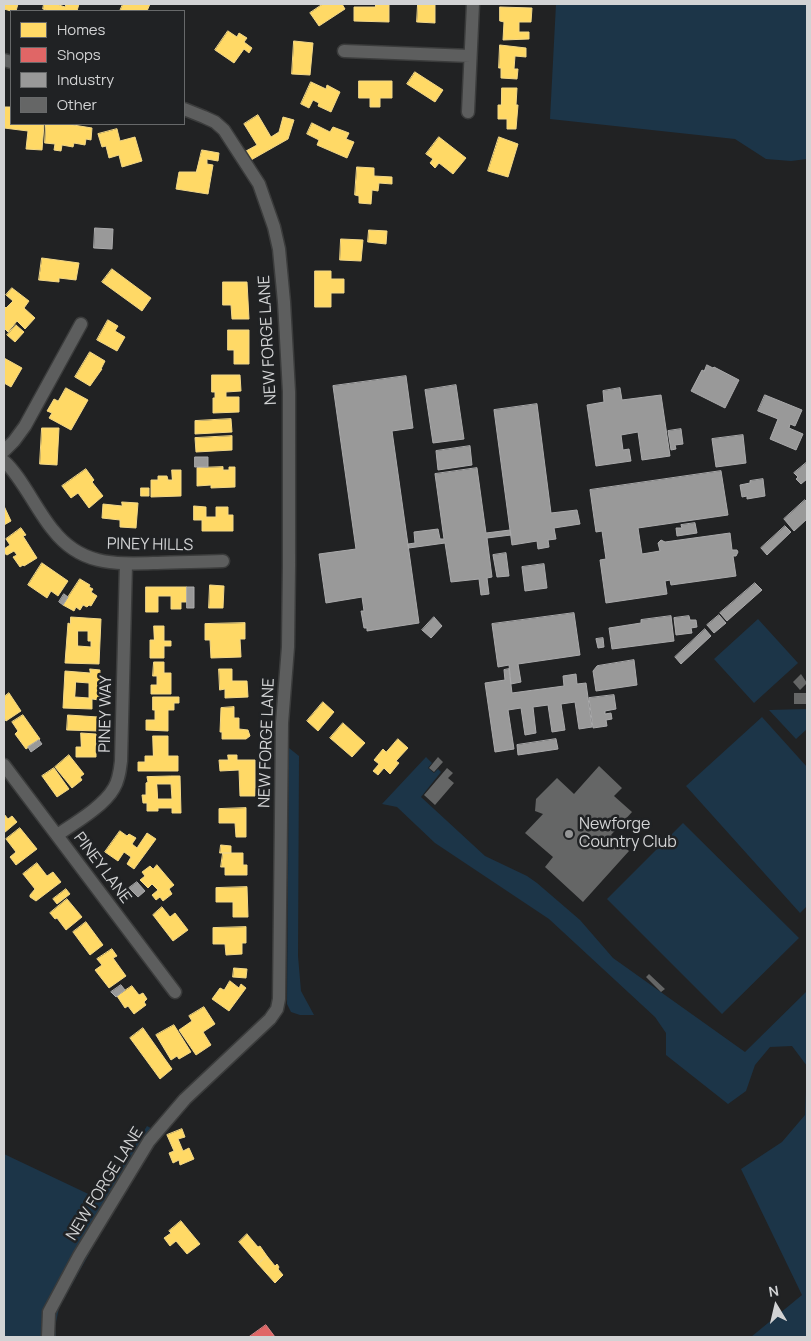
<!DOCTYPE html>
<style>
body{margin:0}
#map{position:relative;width:811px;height:1341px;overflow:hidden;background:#212223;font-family:Manrope,sans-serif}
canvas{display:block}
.frame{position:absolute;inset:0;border:5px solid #d2d3d4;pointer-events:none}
.legend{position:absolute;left:10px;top:10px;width:175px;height:115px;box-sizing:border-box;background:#202224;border:1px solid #67696a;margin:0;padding:6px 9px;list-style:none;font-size:15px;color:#d2d3d4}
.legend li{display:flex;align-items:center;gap:10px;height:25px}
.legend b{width:25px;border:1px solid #67696a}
.north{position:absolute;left:751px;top:1281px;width:50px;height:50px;-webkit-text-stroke:4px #202224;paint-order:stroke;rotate:351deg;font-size:14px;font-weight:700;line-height:20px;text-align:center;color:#d2d3d4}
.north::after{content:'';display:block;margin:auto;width:18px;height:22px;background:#d2d3d4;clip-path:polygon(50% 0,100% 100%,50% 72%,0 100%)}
</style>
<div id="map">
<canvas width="811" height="1341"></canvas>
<div class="frame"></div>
<ul class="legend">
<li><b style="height:14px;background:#ffd966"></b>Homes</li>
<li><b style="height:14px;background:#e06666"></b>Shops</li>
<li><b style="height:14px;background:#999"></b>Industry</li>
<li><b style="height:14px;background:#656666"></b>Other</li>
</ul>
<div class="north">N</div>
</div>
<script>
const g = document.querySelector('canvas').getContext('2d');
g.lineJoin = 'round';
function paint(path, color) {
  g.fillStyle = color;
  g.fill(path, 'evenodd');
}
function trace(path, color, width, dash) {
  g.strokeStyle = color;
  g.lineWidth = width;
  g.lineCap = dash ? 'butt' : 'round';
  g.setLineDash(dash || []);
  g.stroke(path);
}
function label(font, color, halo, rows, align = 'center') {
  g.font = font + ' Manrope,sans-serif';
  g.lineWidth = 5;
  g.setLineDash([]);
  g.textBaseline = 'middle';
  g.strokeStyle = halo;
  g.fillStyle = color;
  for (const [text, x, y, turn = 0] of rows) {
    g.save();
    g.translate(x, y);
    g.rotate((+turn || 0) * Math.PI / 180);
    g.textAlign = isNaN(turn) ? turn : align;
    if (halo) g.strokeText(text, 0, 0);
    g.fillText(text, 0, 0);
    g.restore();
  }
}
paint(new Path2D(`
 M556,4H807V159L791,161L766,159L735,139L550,119Z
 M758,619L798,663L754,703L714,659Z
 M807,709V729L796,739L769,710Z
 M762,717L807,767V906L800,913L686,786Z
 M289,748L299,756L298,956L301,991L314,1015H300L291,1012L287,1004Z
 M426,757L432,763L428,768L434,773L438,769L441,772L421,797L485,856L527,876L537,883L580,920L613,958L745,1052L807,991V1337H751L802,1295L741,1169L782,1142L805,1115L807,1066L792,1046L770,1047L755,1065L746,1091L728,1104L666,1055V1033L655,1017L549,919L435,843L397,807L382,804Z
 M683,823L799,938L722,1014L607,899Z
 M147,1126L162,1134L115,1207L59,1308L55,1327L56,1337H4V1154L101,1200Z`), '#1c3548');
const homes = new Path2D(`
 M4,4H18L16,11H11L4,9Z
 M44,4H56L65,7L66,4H79L77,11H49L43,9Z
 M123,4H150L147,11H120Z
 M323,4H342L345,9L319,26L310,13Z
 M376,4H389V22L354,21V7H375Z
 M418,4H435V23L417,22Z
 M500,7L532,8L531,22H519V32H529V39L503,40L504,22L500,21Z
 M228,31L237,37L239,33L247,38L244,42L252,48L249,53L244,49L234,63L215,50Z
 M294,41L313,43L310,75L292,74Z
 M500,45L526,48V57L515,56L514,69H518L517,79L501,78V68H499Z
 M415,72L443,90L435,102L407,84Z
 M359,81H392V98H380V107H370V98H359Z
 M311,82L326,89L327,85L340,92L331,112L318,106L319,103L313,100L309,108L301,104Z
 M502,88H517L516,105H518L516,129H507V119H498V105H501Z
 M4,107H11V124H44L42,150L26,149L28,131L4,128Z
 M258,115L271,137L279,132L283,117L294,120L288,139L251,160L246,151L257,145L244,124Z
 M312,123L330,132L333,127L349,133L346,139L354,142L347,158L317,145L319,140L307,134Z
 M46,124H67L92,128L91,140L86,139L85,145L74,143L73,147L62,145L61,151L54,150L55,144L45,143Z
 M117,129L120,141L135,137L142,161L122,167L119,155L109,158L106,146L102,147L98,134Z
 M439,137L466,158L453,174L439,163L435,168L430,163L433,159L426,154Z
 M499,137L518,144L508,177L488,171Z
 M202,150L219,153L218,161L207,159V164L213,165L208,194L176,189L179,172H196Z
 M357,167L374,168V176L392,177V184L379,183L378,191L372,190L371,204L359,203V196L355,195Z
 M369,230L387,231L386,244L368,242Z
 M341,239L363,240L361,261L340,260Z
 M42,258L79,263L76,280L59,278V282L39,280Z
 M112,269L151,298L142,311L102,282Z
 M315,271H331V279H344V293H331V307H315Z
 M223,282H247L249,319H232L231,305H223Z
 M12,288L29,301L24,308L35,318L25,329L17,321L8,332L4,328V306L6,308L13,301L6,295Z
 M108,320L118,326L115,331L125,337L117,351L97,340Z
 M16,325L24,332L15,342L7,335Z
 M228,330H249V364H234V350H228Z
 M90,352L105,361L101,369H102L90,386L75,377Z
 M4,358L22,368L11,387L4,383Z
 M212,375H240L241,391L226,392V397H239V412L213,413V398H215V392H212Z
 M66,388L88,400L71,430L49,418L52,413L47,411L54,399L58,401Z
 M231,419L232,432L195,434V421Z
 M42,428H59L57,465L40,464Z
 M232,436V450L196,452L195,438Z
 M223,467V470H229V467H235V487L211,488V485L197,486V468Z
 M86,469L94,480L92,482L103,496L89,508L78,493L71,498L62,486Z
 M172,470H181V496L151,497V480H158V476H167L168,480H172Z
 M141,488H149V496H141Z
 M122,502L138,503L136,528L120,527V520L102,518L103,504L122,506Z
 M4,506L11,521L4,525Z
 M194,506L206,507V517H216V507H228V515H233V531H202V520H194Z
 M21,528L26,535L23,536L37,558L24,566L23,565L20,567L13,557L17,555L14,551L7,555L4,553V549L10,545L6,539Z
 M42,563L68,581L58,596L51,591L47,598L28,585Z
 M80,579L90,585L89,587L93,589L91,592L97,596L91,606L89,605L87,607L83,605L80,610L76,607L74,611L63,605Z
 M210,585L224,586L223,608H209Z
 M146,587H187V602H181V609H171V596H158V612H146Z
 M71,617L101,619L99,664L65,663L68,623L70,624ZM78,631H88V641H91V647L78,646Z
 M245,623V639H240L241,657L211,658L210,640H205V624Z
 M154,626H164V641H171V646H164V658H150V640H154Z
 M154,662H164V673H171V694H151V685H157V676H153Z
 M90,669L100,670L99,700L92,699V709L63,708L65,671L90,673ZM76,682L89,683V698L75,697Z
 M219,669H232V681H247L248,697L225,698V689L220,690Z
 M9,693L21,711L6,721L4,718V697Z
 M153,697H179V703H174V710H168V731L146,730V720H155V710H153Z
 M323,702L334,712L318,731L307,721Z
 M234,707V718H239V729L248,730L250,736L246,739H222V732H220L221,708Z
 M23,715L40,739L26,749L15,734L18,731L12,722Z
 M68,715L98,717V731L67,730Z
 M343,723L365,743L352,757L330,738Z
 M81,733L96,734V757H76V747H81Z
 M153,736H168V756H178V771H138V762H145V756H153Z
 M398,739L408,748L396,761L399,763L390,774L384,768L378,775L373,771L379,764L374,760L383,749L386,752Z
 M69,755L84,774L80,777L82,780L72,788L55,767Z
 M228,755H237V760H255V796H240L239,770L220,771L219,760H228Z
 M54,768L69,789L57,797L42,776Z
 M171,776H180L181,813H172V808H158V811H147V803H143L142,795H146V783L148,782L147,777ZM157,784H171L172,799H158Z
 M246,808V837H236L235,823H219V809Z
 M4,814L8,819L12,816L17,822L4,833Z
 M20,828L37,849L16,865L10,857L16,852L6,839Z
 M120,831L127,836L129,834L136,838L132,844L137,848L147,833L156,839L134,869L127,864L131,857L124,852L118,861L105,852Z
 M221,845L231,846V853H220Z
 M223,853H243V865H247V875H225V867H221Z
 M37,863L47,876L53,872L61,882L36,901L30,897V895L35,889L23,874Z
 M157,865L174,885L169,889L172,894L163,901L160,897L156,900L152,895L158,890L152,884L148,888L140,880L145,876L142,872L150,866L153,869Z
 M247,887L248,917H233V902H216V888Z
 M66,889L70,894L57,904L53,899Z
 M67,899L82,917L66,930L57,918L55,919L50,913Z
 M162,907L170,917L175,913L188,930L173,941L153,915Z
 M86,922L103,945L90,955L73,932Z
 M246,927V943H242V954L226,955L225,944H213V928Z
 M112,949L117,956L113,958L126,976L109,988L95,970L102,965L97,959Z
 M234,968L247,969L246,978L233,977Z
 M230,981L239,988L241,984L246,988L229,1011L212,999L220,988L224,990Z
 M132,986L139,995L143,993L147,999L144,1002L146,1005L134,1014L128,1006L125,1008L117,996Z
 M204,1007L215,1024L203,1032L211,1045L196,1055L179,1030L192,1021L189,1016Z
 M174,1025L191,1052L179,1059L177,1056L171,1060L156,1035Z
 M143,1028L172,1069L160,1079L130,1038Z
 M182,1129L185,1137L178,1139L183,1151L189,1148L194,1159L180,1165L179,1160L173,1163L169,1153L174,1151L167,1135Z
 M181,1221L200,1244L187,1254L176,1241L170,1246L164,1238L171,1233L169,1231Z
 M247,1234L258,1247L260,1246L267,1256L258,1264L239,1242Z
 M267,1256L275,1266L277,1264L279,1267L278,1269L283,1275L275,1283L258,1264Z`);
paint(homes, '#ffd966');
trace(homes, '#f2d787', 1);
const shops = new Path2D(`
 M266,1325L275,1337H249Z`);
paint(shops, '#e06666');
trace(shops, '#dc8787', 1);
const industry = new Path2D(`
 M95,228L113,229L112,249L94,248Z
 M707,365L713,368L714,367L739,380L725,408L691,391L702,370L704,371Z
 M406,376L413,428L392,431L419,623L367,631V628H364L361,611H364L362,597L326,603L319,554L356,549L333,386Z
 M456,385L464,439L433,443L425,390Z
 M620,388L622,400L661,395L670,456L642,460L638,432L621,435L623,450L629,449L631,461L596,466L587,405L604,402L603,391Z
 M765,395L802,410L795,426L790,424L789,428L803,434L796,450L770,439L778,419L758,411Z
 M537,404L551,513L577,510L580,524L554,528L556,539L548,540L549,547L538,549L537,541L512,545L494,410Z
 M681,429L683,444L675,445L676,449L671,450L668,431Z
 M743,435L746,463L716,467L712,439Z
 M470,446L472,465L438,470L436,451Z
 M195,457H208V467H195Z
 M806,463L807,464V479L801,484L796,479L798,477L794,473Z
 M477,468L486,533L510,530L511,535L487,538L492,577L487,578L489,594L481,595L479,579L451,582L445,543L409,548L408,544L415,543L414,532L438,529L440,539H444L435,474Z
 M721,471L728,515L638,528L642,554L660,551L658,543L661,540L665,542L730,533L732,550H737L738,552L736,556H733L736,576L671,585L670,580L665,581L667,594L606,603L600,560L606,559L602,531L596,532L590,490Z
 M763,479L765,496L747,499V496L742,497L740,485L750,483V481Z
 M805,500L807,502V519L794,531L784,519Z
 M695,523L697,533L677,536L676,528H682L681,525Z
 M785,526L791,532L767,555L761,548Z
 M506,553L509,576L497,577L493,555Z
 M544,564L547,588L525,591L522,567Z
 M755,583L762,590L727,621L720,613Z
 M187,587H194V608H187Z
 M64,594L68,597L63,605L59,602Z
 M574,613L580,655L518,664L521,682L511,684L509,665L498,667L492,624Z
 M719,615L726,623L714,633L707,625Z
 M671,616L674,641L612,649L609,628L641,623V620Z
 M689,616L690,620H696L697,627L691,628L692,633L676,635L674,618Z
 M434,617L442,626L431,638L422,630Z
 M705,629L711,636L681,664L675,657Z
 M603,638L604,647L598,648L596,639Z
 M634,660L637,685L596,691L593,671L597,666Z
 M509,669L512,693L564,686L563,676L576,674L577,684L586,683L592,727L579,729L575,702L561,704L565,730L552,732L548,705L533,707L536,733L525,735L521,708L508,710L514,749L495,752L485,683L505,680L504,670Z
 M614,695L616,709L605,711V714L611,713L612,719L606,720L607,726L593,728L589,698Z
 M556,739L558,749L518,755L517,745Z
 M39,740L42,744L31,752L28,747Z
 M137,882L145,891L138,897L129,888Z
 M121,985L125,990L116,997L111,992Z`);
paint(industry, '#999');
trace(industry, '#aaaaab', 1);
paint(new Path2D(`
 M801,674L807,683L800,690L793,682Z
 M794,693H807V704H794Z
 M438,757L443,762L434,772L429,768Z
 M599,766L622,788L614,796L632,812L611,835L629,851L583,902L545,867L553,857L525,833L543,814L535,811L536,799L557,778L574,794Z
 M447,768L453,773L448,778L454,783L435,805L424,795Z
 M649,974L665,989L661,992L646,977Z`), '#656666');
const minor = new Path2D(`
 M344,51L470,56
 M4,60L11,62
 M468,112L473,4
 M4,451L14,441L25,426L81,324
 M4,461C21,476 37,511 53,530C81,566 115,564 157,563C179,562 201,562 223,561
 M4,765L175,992
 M57,835C75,823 104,806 114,788C119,780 120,770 121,761L126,564
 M48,1337L49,1312L79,1256L149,1141L185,1099L270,1019L277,1009L279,999L282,723L288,647L289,565V392L284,302L279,249L274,227L259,184L224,130L215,122L204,117L184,109`);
trace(minor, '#3b3c3c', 15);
trace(minor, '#5d5e5e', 12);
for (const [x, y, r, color] of [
 [569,834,5,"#949596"]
]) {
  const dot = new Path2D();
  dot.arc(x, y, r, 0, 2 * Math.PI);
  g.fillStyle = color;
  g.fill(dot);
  trace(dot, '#202224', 2);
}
label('16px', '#d2d3d4', '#202224', [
 ["NEW FORGE LANE",268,340,-93],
 ["PINEY HILLS",150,545,1],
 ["PINEY WAY",106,714,-89],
 ["NEW FORGE LANE",267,743,-88],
 ["PINEY LANE",102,868,53],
 ["NEW FORGE LANE",105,1184,-58]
]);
label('16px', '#d2d3d4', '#202224', [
 ["Newforge",579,825],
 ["Country Club",579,843]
], 'left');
</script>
